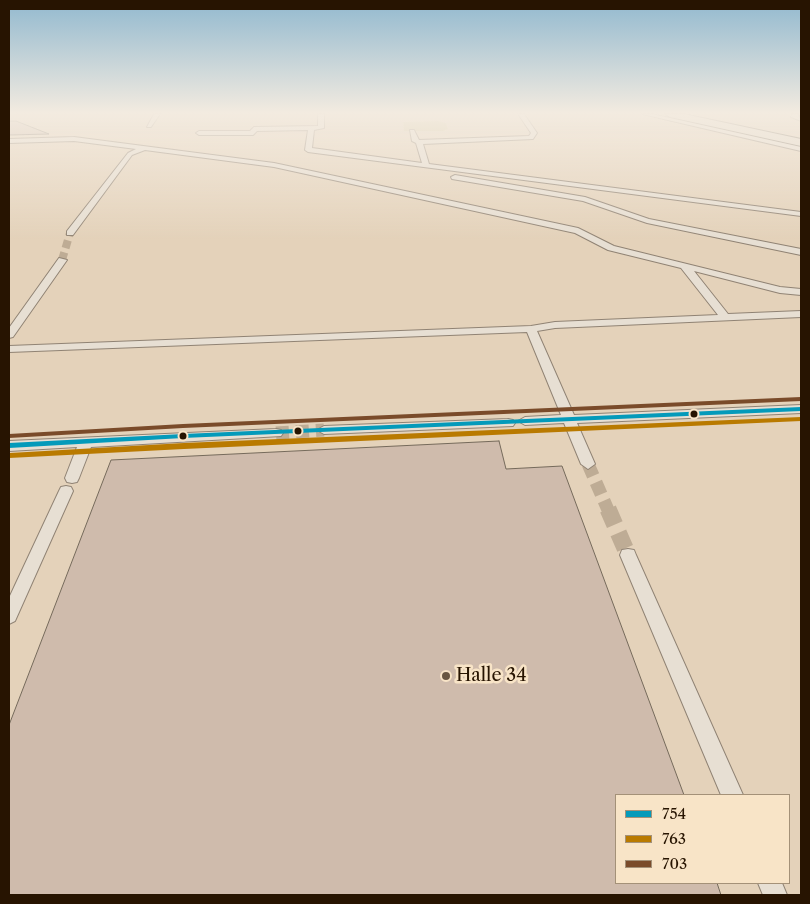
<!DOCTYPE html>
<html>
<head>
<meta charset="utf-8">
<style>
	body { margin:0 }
	#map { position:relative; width:810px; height:904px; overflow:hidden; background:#e4d2ba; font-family:"Libre Caslon Text",serif }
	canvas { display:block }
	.frame { position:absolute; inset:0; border:10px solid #271401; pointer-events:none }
	.legend { position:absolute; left:615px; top:794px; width:175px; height:90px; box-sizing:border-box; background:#f8e4c7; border:1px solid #a49178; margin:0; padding:6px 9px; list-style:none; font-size:15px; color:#271401 }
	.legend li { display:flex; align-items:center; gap:10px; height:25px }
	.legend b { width:25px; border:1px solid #a49178 }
</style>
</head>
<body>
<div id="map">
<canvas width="810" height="904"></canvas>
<div class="frame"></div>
<ul class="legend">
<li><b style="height:6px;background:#049aba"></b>754</li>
<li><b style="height:6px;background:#b97a00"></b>763</li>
<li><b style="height:6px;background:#7a4b2a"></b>703</li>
</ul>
</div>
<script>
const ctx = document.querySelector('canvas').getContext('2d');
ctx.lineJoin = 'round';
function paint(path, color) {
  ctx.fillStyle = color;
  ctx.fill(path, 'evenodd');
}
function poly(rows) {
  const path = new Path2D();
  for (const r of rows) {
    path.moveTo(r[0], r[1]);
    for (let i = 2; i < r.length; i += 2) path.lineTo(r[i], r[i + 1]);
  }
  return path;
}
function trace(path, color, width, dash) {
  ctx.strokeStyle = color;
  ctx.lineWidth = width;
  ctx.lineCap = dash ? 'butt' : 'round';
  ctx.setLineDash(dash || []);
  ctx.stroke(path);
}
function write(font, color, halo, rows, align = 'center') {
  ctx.font = font + ' "Libre Caslon Text",serif';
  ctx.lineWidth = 5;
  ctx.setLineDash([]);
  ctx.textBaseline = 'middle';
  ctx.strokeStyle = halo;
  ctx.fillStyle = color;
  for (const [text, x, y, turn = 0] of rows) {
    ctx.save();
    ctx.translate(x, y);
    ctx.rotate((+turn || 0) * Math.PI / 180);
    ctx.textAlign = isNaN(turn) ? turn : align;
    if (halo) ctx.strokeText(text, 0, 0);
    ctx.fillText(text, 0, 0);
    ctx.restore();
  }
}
paint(poly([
	[438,121,446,123,448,129,443,131,404,131,403,122]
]), '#d2c69b');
const building = poly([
	[9,121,16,121,49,134,9,135,9,121],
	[499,441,506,469,562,466,684,795,616,795,616,883,717,883,721,895,9,895,9,725,111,460,499,441]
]);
paint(building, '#cfbbac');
trace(building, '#756a5b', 1);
trace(poly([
	[62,260,70,233]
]), '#beac95', 8, [8, 4.5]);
trace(poly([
	[276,433,324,430],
	[588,464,608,510]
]), '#beac95', 13, [13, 7]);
trace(poly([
	[608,509,628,555]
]), '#beac95', 17, [17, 9]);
const minor = poly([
	[154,114,160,114,151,127,147,127,154,114],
	[318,114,324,114,324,128,314,130,312,148,422,163,416,143,412,141,410,130,414,130,419,140,529,136,531,133,518,114,524,114,537,133,533,139,423,144,429,164,801,212,801,216,308,152,305,150,308,130,257,131,253,135,199,135,196,133,199,131,250,131,254,127,318,126,318,114],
	[642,114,652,114,801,147,801,151,642,114],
	[792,114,798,114,801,121,791,117,792,114],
	[74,137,274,163,578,228,614,246,780,287,801,289,801,295,780,293,694,271,728,314,801,311,801,317,555,328,537,331,574,415,801,405,801,413,577,423,595,464,588,469,581,464,564,423,525,425,518,421,525,417,561,415,527,332,9,352,9,346,531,326,555,322,718,315,681,268,608,250,575,233,274,167,145,150,132,155,73,235,67,235,67,231,128,153,136,149,74,141,9,143,9,139,74,137],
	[455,175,585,197,649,219,801,249,801,255,647,223,583,201,452,179,451,177,455,175],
	[59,258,67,260,13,337,9,338,9,328,59,258],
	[508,419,513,420,515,423,513,426,324,434,317,430,324,426,508,419],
	[276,429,281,430,283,433,281,436,91,447,79,478,77,482,72,483,67,482,65,478,77,447,9,451,9,441,276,429],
	[66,486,71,487,73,491,15,621,9,624,9,598,59,491,61,487,66,486],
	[628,549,634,550,636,555,743,795,721,795,620,555,622,550,628,549],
	[758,883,782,883,787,895,763,895,758,883]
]);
const motorway = poly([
	[665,114,684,114,801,139,801,146,670,117,665,114]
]);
trace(minor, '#908374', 2);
trace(motorway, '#756a5b', 2);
paint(minor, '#e7dfd3');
paint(motorway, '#e3dacb');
paint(poly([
	[801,407,801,411,183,438,9,448,9,443,183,434,801,407]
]), '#049aba');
paint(poly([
	[801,417,801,421,184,449,9,458,9,454,10,453,184,443,801,417]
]), '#b97a00');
paint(poly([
	[801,397,801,401,183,428,9,438,9,434,183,424,801,397]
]), '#7a4b2a');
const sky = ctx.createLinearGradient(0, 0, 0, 240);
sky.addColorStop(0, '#92b9cf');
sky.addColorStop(0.47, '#f3ebe0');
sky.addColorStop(1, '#f3ebe000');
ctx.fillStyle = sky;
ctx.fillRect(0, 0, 810, 240);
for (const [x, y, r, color] of [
	[694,414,4.5,"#271401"],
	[298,431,4.5,"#271401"],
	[183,436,4.5,"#271401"],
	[446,676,5,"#695642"]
]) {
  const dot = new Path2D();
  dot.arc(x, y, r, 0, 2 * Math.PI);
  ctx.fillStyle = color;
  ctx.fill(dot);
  trace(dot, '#f8e4c7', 2);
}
write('18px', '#271401', '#f8e4c7', [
	["Halle 34",456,676]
], 'left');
</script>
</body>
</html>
